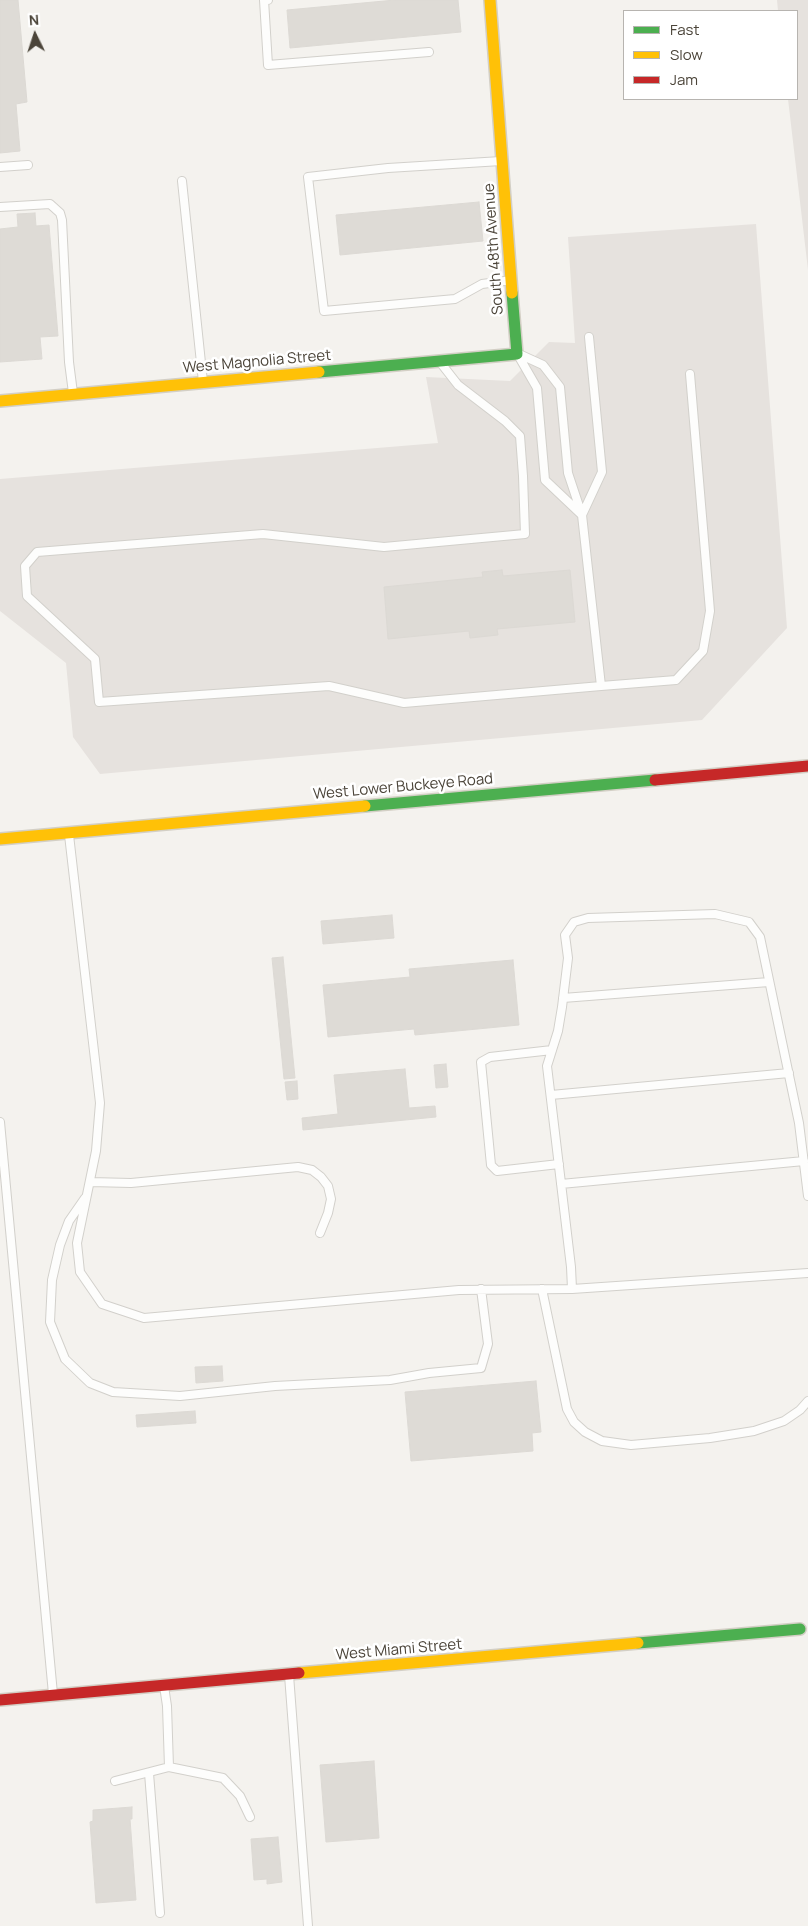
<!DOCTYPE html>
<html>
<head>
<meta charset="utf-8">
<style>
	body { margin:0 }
	#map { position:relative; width:808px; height:1926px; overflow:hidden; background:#f4f2ee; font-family:Manrope,sans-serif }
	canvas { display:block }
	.legend { position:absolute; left:623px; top:10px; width:175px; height:90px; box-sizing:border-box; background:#fff; border:1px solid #b7b4b0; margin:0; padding:6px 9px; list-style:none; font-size:15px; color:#4b4439 }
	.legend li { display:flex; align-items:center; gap:10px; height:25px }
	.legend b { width:25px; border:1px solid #b7b4b0 }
	.north { position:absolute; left:10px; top:10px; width:50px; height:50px; -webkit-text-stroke:4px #fff; paint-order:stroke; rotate:356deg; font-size:14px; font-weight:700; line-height:20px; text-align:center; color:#4b4439 }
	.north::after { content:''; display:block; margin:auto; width:18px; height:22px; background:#4b4439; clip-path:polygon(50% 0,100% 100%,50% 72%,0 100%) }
</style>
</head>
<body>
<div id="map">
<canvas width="808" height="1926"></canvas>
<ul class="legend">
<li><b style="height:6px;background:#4caf50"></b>Fast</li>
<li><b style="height:6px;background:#ffc107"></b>Slow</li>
<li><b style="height:6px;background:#c62828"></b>Jam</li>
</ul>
<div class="north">N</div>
</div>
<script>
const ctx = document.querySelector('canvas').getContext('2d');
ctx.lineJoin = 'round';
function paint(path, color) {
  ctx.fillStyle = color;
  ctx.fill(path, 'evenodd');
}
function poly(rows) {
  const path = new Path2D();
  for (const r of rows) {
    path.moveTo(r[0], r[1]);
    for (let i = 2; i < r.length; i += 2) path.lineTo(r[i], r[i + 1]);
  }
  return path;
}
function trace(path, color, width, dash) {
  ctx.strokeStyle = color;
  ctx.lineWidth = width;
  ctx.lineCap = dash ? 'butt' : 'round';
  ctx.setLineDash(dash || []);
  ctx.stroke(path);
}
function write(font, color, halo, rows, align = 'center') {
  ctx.font = font + ' Manrope,sans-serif';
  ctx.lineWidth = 5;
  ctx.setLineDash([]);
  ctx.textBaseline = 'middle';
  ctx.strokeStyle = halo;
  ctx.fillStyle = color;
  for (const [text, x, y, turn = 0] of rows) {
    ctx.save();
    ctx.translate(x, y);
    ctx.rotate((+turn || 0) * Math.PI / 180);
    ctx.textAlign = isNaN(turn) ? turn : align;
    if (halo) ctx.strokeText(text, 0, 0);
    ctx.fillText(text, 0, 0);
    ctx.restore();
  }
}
paint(poly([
	[777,0,808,0,808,270,788,99,797,99,797,11,778,11],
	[756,224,787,628,702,720,100,774,73,737,66,663,0,611,0,479,438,443,426,377,510,381,549,342,575,343,568,237]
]), '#e6e2de');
const building = poly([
	[0,0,18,0,27,102,16,104,20,151,0,153,0,0],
	[395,0,458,0,461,32,290,48,287,10,395,0],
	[479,202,483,241,340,255,336,215,479,202],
	[35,213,36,226,49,225,58,336,40,337,42,359,0,362,0,229,18,227,17,214,35,213],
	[502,570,503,576,570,570,575,622,497,629,498,635,470,638,469,631,388,639,384,587,483,577,482,572,502,570],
	[392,915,394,938,323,944,321,921,392,915],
	[283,957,295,1078,284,1079,272,958,283,957],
	[513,960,519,1025,415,1035,414,1029,328,1037,323,985,410,977,409,969,513,960],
	[446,1064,448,1087,436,1088,434,1065,446,1064],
	[405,1069,409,1108,435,1106,436,1117,303,1130,302,1118,338,1114,334,1075,405,1069],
	[297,1081,298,1099,287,1100,285,1082,297,1081],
	[222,1366,223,1381,196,1383,195,1367,222,1366],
	[536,1381,541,1432,532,1433,533,1451,411,1461,405,1392,536,1381],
	[195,1411,196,1423,137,1427,136,1415,195,1411],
	[374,1761,379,1838,326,1842,320,1765,374,1761],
	[132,1807,132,1819,130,1819,136,1900,96,1903,90,1822,93,1821,93,1810,132,1807],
	[278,1837,282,1882,267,1884,267,1879,254,1880,251,1839,278,1837]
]);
paint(building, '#dedbd6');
trace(building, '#dcd9d4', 1);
const lane = poly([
	[268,0,264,0,268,65,429,52],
	[501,161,388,168,308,177,324,311,455,299,482,284,512,280],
	[0,167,28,165],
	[182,181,203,382],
	[0,207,50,204,60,213,62,220,69,362,73,393],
	[518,355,537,388,545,480,582,515,602,472,589,337],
	[440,362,458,385,505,421,520,436,523,476,525,534,384,547,263,534,37,552,25,566,27,596,95,659,99,702,329,686,404,703,601,686,582,515,568,473,560,387,543,365,519,354],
	[601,686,676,680,703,651,710,611,690,374],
	[69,835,100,1103,96,1151,77,1243,80,1272,102,1304,144,1318,459,1290,572,1289,808,1273],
	[563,998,769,982],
	[552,1050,490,1057,481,1062,491,1165,497,1171,559,1164],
	[551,1095,789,1073],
	[0,1122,53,1694],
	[90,1182,131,1183,298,1167,312,1170,321,1177,328,1186,331,1199,328,1213,320,1233],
	[561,1184,804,1161],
	[85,1198,69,1221,60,1245,52,1280,50,1322,65,1359,90,1383,113,1392,180,1396,275,1386,390,1380,429,1373,481,1368,488,1344,481,1289],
	[542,1289,567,1409,574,1422,585,1432,602,1441,631,1445,710,1438,754,1431,784,1421,800,1410,808,1401],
	[572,1289,571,1267,547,1066,558,1031,562,1007,568,958,565,935,574,922,588,918,715,914,749,922,760,937,799,1123,808,1196],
	[289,1675,308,1926],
	[169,1767,223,1778,240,1796,250,1817],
	[149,1773,160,1913],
	[115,1781,169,1767,167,1706,164,1686]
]);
const fast = poly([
	[319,372,517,354,512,293],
	[365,806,655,780],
	[638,1643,800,1629]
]);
const slow = poly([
	[490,0,512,293],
	[0,401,319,372],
	[0,839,365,806],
	[299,1673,638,1643]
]);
const jam = poly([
	[655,780,808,766],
	[0,1700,299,1673]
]);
trace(lane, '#d2d0cb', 10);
trace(fast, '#d3cfc5', 14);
trace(slow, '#d3cfc5', 14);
trace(jam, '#d3cfc5', 14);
trace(lane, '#fdfdfc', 8);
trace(fast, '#4caf50', 11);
trace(slow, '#ffc107', 11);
trace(jam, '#c62828', 11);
write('15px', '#4b4439', '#fff', [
	["South 48th Avenue",494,249,-94],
	["West Magnolia Street",257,362,-5],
	["West Lower Buckeye Road",403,787,-5],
	["West Miami Street",399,1650,-5]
]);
</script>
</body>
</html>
